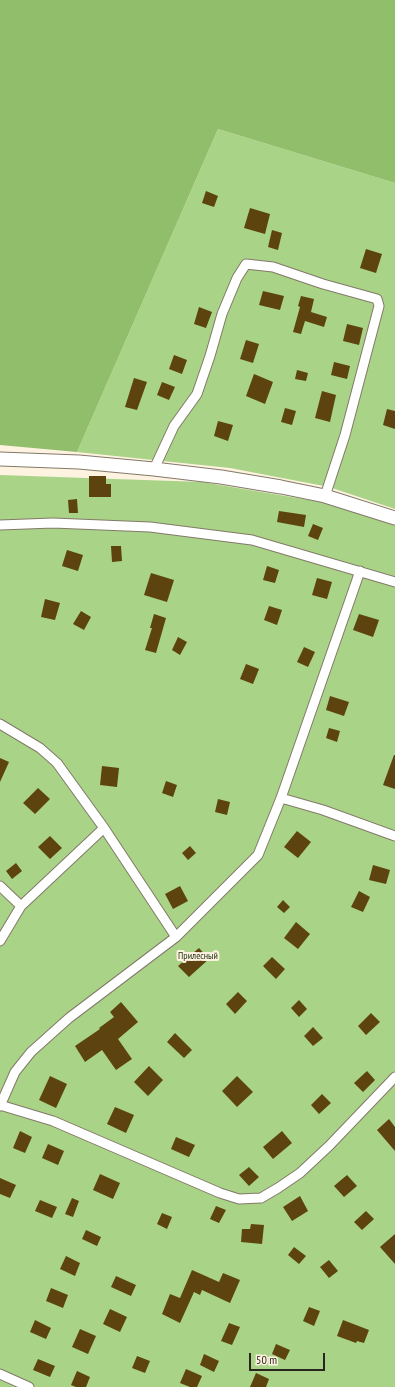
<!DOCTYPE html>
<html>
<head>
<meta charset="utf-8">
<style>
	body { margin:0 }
	#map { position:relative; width:395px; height:1387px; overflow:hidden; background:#fef3e1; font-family:"PT Sans Narrow",sans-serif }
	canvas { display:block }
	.scale { position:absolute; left:249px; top:1353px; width:76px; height:18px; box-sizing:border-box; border:2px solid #2a261f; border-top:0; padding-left:5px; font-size:12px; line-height:14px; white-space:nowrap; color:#2a261f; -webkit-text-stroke:3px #fef3e1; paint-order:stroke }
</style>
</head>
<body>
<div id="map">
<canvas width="395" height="1387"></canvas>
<div class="scale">50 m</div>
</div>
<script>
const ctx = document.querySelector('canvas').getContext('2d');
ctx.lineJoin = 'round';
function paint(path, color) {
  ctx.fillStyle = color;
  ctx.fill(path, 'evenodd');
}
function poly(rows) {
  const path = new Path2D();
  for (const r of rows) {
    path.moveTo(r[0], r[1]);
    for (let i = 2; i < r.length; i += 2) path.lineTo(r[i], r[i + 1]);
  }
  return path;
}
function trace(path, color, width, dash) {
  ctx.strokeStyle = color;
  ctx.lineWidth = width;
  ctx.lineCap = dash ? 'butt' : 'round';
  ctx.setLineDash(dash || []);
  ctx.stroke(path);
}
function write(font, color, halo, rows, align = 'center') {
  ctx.font = font + ' "PT Sans Narrow",sans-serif';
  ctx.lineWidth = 4;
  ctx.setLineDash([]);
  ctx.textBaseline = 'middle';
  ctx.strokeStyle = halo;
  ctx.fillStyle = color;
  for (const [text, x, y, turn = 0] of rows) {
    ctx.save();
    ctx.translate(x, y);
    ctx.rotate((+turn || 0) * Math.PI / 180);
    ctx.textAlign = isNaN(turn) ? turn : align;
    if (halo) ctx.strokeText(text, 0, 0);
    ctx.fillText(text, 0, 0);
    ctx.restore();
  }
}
paint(poly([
	[218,129,395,183,395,509,329,487,230,468,77,452],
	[0,475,202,482,327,503,395,525,395,1387,0,1387]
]), '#a9d386');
paint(poly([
	[0,0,395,0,395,183,218,129,77,452,0,445]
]), '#90be6a');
paint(poly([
	[206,191,218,196,214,207,202,203],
	[250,208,270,214,265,234,244,228],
	[272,230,282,233,278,250,268,247],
	[366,249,382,254,376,273,360,268],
	[263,291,284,296,280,310,259,305],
	[301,296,314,299,311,312,327,317,324,327,305,321,301,334,293,332,300,307,298,306],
	[199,307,212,312,206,328,194,324],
	[347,324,363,328,359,345,343,341],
	[246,340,259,344,253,363,240,359],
	[174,355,187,360,182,374,169,369],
	[334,362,350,366,347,379,331,375],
	[297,370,308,373,306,381,295,379],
	[254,374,273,382,265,404,246,396],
	[134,378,147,382,137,410,125,407],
	[162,382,175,387,169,400,157,395],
	[322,391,336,395,330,422,315,418],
	[285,408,296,411,292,425,281,422],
	[387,409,395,411,395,429,383,425],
	[218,421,233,425,228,441,214,436],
	[89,476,106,476,106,484,111,484,111,497,89,497],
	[77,499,78,513,69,513,68,500],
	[279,511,306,515,304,527,277,522],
	[313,524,323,528,318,540,308,536],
	[111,546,121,546,122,561,112,562],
	[67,550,83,555,78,571,62,566],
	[267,566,279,570,275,583,263,580],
	[151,573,174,580,167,602,144,595],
	[317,578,332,582,327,599,312,595],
	[45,599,60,603,55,620,41,617],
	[269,606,282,610,277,625,264,620],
	[81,611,91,617,84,630,73,624],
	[154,614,166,618,156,653,145,650,152,628,150,628],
	[359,614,379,620,373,637,353,630],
	[178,637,187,642,180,655,172,650],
	[304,647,315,652,308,667,297,662],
	[246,664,259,669,253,684,240,679],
	[330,696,349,702,344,716,326,710],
	[329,728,340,731,337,742,326,738],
	[394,755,395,755,395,789,383,785],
	[0,758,9,762,0,782],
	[102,766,119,768,117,787,100,785],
	[166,781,177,785,173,797,162,793],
	[38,788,50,799,35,814,23,803],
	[218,799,230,802,227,815,215,812],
	[297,831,311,842,298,858,284,847],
	[50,836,62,848,50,859,38,847],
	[190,846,196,853,188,860,182,853],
	[16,863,22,871,12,879,6,871],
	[373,865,390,870,386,884,369,880],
	[180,886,188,901,173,909,165,894],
	[359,891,370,897,363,912,351,907],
	[283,900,290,907,284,913,277,907],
	[296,922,310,934,298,949,284,938],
	[199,948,209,959,189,977,178,966],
	[272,957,285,969,276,979,263,966],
	[238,992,247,1001,235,1014,226,1004],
	[299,1000,307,1009,299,1017,291,1008],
	[121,1002,138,1022,118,1039,132,1059,116,1070,102,1050,85,1062,75,1046,100,1029,99,1028,114,1017,110,1012],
	[371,1013,380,1022,366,1035,358,1026],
	[313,1027,323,1038,313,1046,304,1036],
	[175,1033,192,1050,184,1058,167,1042],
	[149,1066,163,1080,148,1096,134,1082],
	[367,1071,375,1080,363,1092,354,1083],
	[50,1076,67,1084,56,1108,39,1100],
	[237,1076,253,1092,237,1107,222,1091],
	[322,1094,331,1103,319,1114,311,1105],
	[115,1107,134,1115,126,1133,107,1124],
	[389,1119,395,1127,395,1151,377,1130],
	[20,1131,32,1137,25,1153,13,1148],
	[282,1131,292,1143,273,1159,263,1147],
	[176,1137,195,1145,189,1157,171,1149],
	[48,1144,64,1151,58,1165,42,1158],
	[249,1167,259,1177,249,1186,239,1175],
	[100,1174,120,1183,113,1199,93,1190],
	[347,1175,357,1186,344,1197,334,1186],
	[0,1178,16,1185,10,1198,0,1194],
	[300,1196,308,1211,292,1221,283,1207],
	[72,1198,79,1201,73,1217,65,1214],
	[40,1200,57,1207,52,1218,35,1211],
	[216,1206,226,1210,219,1223,210,1219],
	[366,1211,374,1219,362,1230,354,1222],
	[162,1213,172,1217,167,1229,157,1224],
	[251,1224,264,1225,262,1244,241,1242,242,1229,250,1229],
	[86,1230,101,1237,97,1246,82,1239],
	[395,1234,395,1264,380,1247],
	[294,1247,306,1256,299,1264,288,1255],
	[66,1256,80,1263,75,1276,60,1269],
	[329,1260,338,1271,329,1278,320,1267],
	[192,1270,219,1282,223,1273,240,1280,230,1303,202,1290,200,1295,194,1292,180,1323,162,1314,170,1294,180,1298],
	[116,1276,136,1285,131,1296,111,1287],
	[51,1288,68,1295,63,1308,46,1301],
	[309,1307,320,1311,314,1326,303,1321],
	[110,1309,127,1317,120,1332,103,1324],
	[35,1320,51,1328,46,1339,30,1332],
	[343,1320,369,1330,364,1343,357,1341,356,1343,337,1336],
	[229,1323,240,1327,232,1345,221,1341],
	[80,1329,96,1336,88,1354,72,1347],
	[276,1344,290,1350,285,1360,272,1354],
	[204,1354,219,1361,214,1372,200,1365],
	[137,1356,150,1361,145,1373,132,1368],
	[38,1359,55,1366,50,1377,33,1370],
	[186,1369,202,1376,197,1387,190,1387,180,1383],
	[77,1371,90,1377,86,1387,76,1387,71,1385],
	[256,1373,269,1379,266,1387,250,1387]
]), '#5d4310');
const street = poly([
	[154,469,174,426,197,394,210,356,222,314,237,278,246,264,273,267,323,284,377,299,379,306,345,435,325,496],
	[0,525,53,523,150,527,252,540,395,582],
	[0,724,40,748,57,763,104,828,176,937],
	[281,798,323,810,395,836],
	[0,886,21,906],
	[0,941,21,906,104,828],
	[0,1105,53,1121,220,1193,239,1199,261,1198,278,1188,300,1173,329,1146,395,1077],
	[0,1106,15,1072,31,1052,69,1018,176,937,258,855,281,798,360,571],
	[0,1374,29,1387]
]);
const secondary = poly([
	[0,459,79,462,154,469,221,477,281,487,325,496,395,518]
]);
trace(street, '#837969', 11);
trace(secondary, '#837969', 15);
trace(street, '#fff', 9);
trace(secondary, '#fff', 13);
write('10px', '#213311', '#fef3e1', [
	["Прилесный",198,956]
]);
</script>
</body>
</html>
